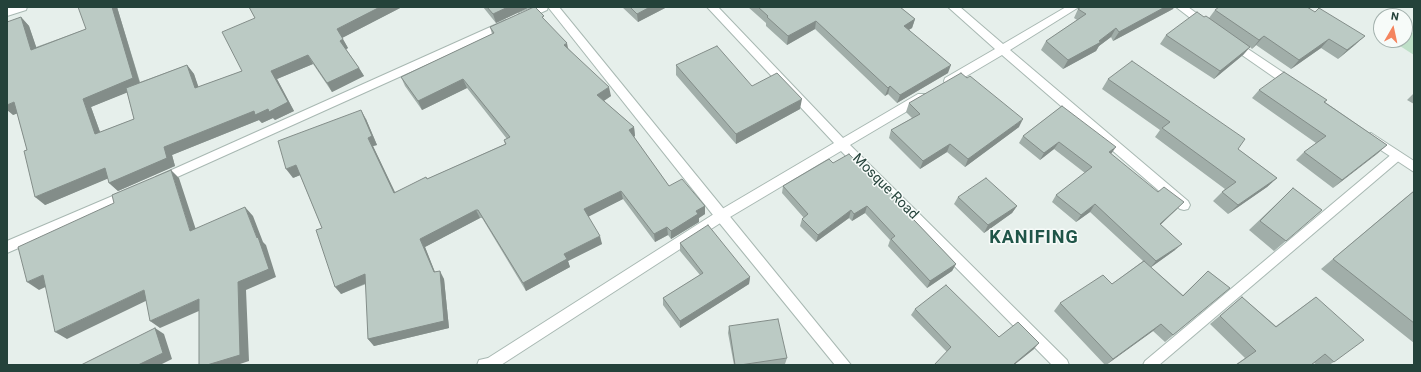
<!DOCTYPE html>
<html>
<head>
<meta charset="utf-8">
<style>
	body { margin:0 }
	#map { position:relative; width:1421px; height:372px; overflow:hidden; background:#e6efeb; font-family:Roboto,sans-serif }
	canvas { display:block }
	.frame { position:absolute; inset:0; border:8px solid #24423a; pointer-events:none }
	.north { position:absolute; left:1373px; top:8px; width:40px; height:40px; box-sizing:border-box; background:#f7fbf9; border:1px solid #a3b1ad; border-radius:50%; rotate:9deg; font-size:11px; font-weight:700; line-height:16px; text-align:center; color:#24423a }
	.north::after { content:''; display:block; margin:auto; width:14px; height:18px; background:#f4845f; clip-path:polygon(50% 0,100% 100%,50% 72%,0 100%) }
</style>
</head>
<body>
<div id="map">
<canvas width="1421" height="372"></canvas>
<div class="frame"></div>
<div class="north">N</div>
</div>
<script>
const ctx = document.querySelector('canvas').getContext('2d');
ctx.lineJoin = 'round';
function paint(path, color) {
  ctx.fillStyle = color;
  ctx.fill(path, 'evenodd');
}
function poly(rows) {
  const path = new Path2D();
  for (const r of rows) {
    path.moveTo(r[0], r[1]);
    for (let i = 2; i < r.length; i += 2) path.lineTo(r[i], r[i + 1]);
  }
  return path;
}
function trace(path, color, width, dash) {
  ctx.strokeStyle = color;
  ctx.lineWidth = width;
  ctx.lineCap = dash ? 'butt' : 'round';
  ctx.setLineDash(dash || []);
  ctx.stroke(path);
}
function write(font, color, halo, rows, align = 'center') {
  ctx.font = font + ' Roboto,sans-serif';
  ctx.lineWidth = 3;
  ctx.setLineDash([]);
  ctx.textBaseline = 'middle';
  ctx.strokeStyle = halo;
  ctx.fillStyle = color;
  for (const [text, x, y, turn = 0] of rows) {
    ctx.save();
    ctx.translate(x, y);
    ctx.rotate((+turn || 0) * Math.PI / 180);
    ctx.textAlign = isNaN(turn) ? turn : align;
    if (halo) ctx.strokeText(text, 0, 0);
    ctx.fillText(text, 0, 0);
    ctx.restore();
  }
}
paint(poly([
	[1414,31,1414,55,1400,46]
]), '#bfe0c8');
const service = poly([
	[1397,152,1401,153,1402,156,1401,159,1159,365,1143,365,1145,361,1393,153,1397,152]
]);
const minor = poly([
	[11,7,27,7,26,10,7,16,7,8,11,7],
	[534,7,548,7,547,10,527,19,519,19,518,16,519,13,534,7],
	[707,7,718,7,843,138,918,94,926,94,928,97,926,100,850,145,1067,360,1069,365,1052,365,841,151,725,220,501,365,477,365,479,360,488,358,717,212,834,143,707,7],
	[948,7,960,7,1003,44,1066,7,1079,7,1010,50,1188,201,1190,205,1188,209,1184,210,1180,209,1002,55,953,84,945,84,944,81,945,78,995,49,948,7],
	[1176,7,1188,7,1211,24,1210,27,1202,27,1176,7],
	[506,20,510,21,511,24,510,27,164,183,160,185,156,183,154,180,156,177,506,20],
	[1233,39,1296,81,1297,84,1296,87,1288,87,1229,46,1228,43,1233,39],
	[1371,133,1414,161,1414,172,1367,141,1365,138,1367,135,1371,133],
	[129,189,133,190,135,194,133,198,7,253,7,241,129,189]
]);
const tertiary = poly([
	[548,7,559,7,851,365,835,365,717,220,548,7]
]);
trace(service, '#a8b8b2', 2);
trace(minor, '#a8b8b2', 2);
trace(tertiary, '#a8b8b2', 2);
paint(service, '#fff');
paint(minor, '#fff');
paint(tertiary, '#fff');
paint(poly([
	[117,7,140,82,187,65,194,74,198,87,242,71,255,18,249,7,402,7,342,38,348,48,346,49,359,68,364,76,332,92,313,64,277,79,294,111,275,120,273,118,262,123,259,120,172,155,175,166,118,191,109,183,108,178,45,205,27,150,17,113,13,115,21,17,29,26,36,47,86,29],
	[127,92,134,119,100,132,91,107],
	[483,7,530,7,496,23],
	[622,7,667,7,638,22],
	[748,7,900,7,915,19,912,28,909,30,948,73,897,103,888,94,885,96,815,29,787,45,766,26,766,23],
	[1081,7,1174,7,1173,9,1113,41,1111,37,1099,46,1096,51,1063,69,1041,50,1046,41,1077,20,1074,18,1078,9],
	[1215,10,1356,44,1338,59,1321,48,1291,69,1256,45,1252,49,1250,47,1243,55,1214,79,1160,44,1166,35,1209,18],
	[544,20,568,48,611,96,604,101,634,127,635,136,634,137,669,186,705,206,705,214,699,218,699,222,671,239,668,235,655,242,623,199,588,216,602,244,568,261,570,267,526,291,482,218,480,218,425,247,435,272,444,279,449,328,374,346,368,339,366,284,341,294,322,228,300,175,293,178,366,119,377,145,373,146,395,192,427,179,505,144,504,140,507,139,467,88,422,110,405,86,401,77,492,34,490,27],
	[676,65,752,86,800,109,736,144,676,75],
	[1108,79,1238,149,1277,178,1267,187,1228,214,1213,201,1225,189,1155,137,1160,130,1102,89],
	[1259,90,1327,100,1325,102,1387,145,1333,188,1296,160,1304,152,1316,143,1252,98],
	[1414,93,1414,104,1407,100],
	[909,103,1019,127,965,167,947,152,920,169,889,138,891,130,912,118,906,112],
	[1062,106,1111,154,1177,209,1160,225,1175,250,1151,267,1183,295,1208,271,1230,288,1165,342,1153,331,1106,365,1105,365,1054,311,1060,303,1112,284,1143,261,1090,212,1076,222,1052,202,1056,195,1085,173,1054,149,1040,160,1019,143,1023,136],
	[833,163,873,179,896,198,895,200,956,264,952,271,927,288,888,246,890,240,865,213,852,221,849,218,816,242,800,226,802,219,804,218,782,193,783,186],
	[1293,188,1322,210,1274,251,1249,230],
	[1414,191,1414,343,1321,269,1405,198],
	[958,197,1017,206,1012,213,984,233,954,204],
	[680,243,750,277,749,284,680,328,663,305,663,298,700,275,680,251],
	[1242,297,1276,326,1316,297,1334,362,1329,365,1317,365,1314,363,1311,365,1235,365,1245,358,1210,324],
	[915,309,999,337,1034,349,1015,364,947,352,911,315],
	[729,326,787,358,785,364,734,365,728,333]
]), '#a1aea9');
paint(poly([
	[112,7,117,7,141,87,91,107,104,143,95,134,83,99],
	[380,7,402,7,342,38,337,29],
	[508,7,530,7,496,23,493,14],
	[650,7,667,7,638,22,637,14],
	[1165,7,1174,7,1173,9,1113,41,1119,32],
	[21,17,29,26,40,58,31,50],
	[915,19,912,28,901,34,904,26],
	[816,21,815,29,787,45,788,36],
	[1116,28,1111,37,1099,46,1096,51,1063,69,1068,60,1099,41],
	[1264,36,1256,45,1252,49,1259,40],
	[1365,36,1356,44,1338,59,1347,50],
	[343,39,348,48,345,50,340,41],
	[1329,39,1321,48,1291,69,1299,60],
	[567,43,569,53,564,45],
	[1250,47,1243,55,1214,79,1220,71],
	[308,55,313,64,277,79,294,111,275,120,273,118,262,123,259,120,172,155,175,166,118,191,109,183,164,147,254,111,268,109,271,71],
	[187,65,194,74,202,97,195,88],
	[951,65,948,73,897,103,900,95],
	[359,68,364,76,332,92,327,83],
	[463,79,467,88,422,110,418,101],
	[890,86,888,94,885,96,888,88],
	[609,87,611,96,599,104,597,95],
	[802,99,800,109,736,144,736,134],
	[14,102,24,111,13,115,7,110,7,105],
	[361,110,366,119,377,145,373,146,399,201,394,193,368,138],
	[1023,119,1019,127,965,167,968,159],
	[634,127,635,136,630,139,629,130],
	[1059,142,1054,149,1040,160,1044,153],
	[950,144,947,152,920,169,923,161],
	[1387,145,1377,154,1333,188,1342,180],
	[1116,147,1111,154,1109,152],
	[296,165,303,174,293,178,286,169],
	[105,168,114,176,45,205,35,197],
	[171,170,179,178,199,239,190,231],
	[1277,178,1267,187,1228,214,1238,205],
	[621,191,623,199,586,218,584,209],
	[1184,202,1177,209,1154,231,1160,224],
	[1095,204,1090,212,1076,222,1081,215],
	[705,206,705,214,699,218,699,222,671,239,671,231,696,211],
	[867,206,865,213,852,221,854,214],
	[1017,206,1012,213,984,233,988,225],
	[245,207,253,216,263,242,266,245,276,277,246,290,249,361,237,365,207,365,238,282,257,238],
	[476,210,480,218,425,247,438,280,434,272,420,239],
	[851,210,849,218,816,242,818,235],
	[667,227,668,235,655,242,654,234],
	[600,236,602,244,568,261,570,267,526,291,523,283,564,254],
	[1182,244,1175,250,1150,268,1156,261],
	[956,264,952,271,927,288,930,281],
	[440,271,444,279,449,328,374,346,368,339],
	[365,274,371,281,341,294,335,287],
	[43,275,54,283,39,290,27,282],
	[750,277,749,284,680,328,680,321],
	[144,290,154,297,67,339,55,332],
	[199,299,208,307,160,328,150,321],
	[1161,324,1153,331,1106,365,1113,359],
	[155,328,164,334,172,359,160,365,138,365],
	[1039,343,1034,349,1014,365,1014,364]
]), '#838d89');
const building = poly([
	[78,7,112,7,133,78,83,99,95,134,134,119,126,88,187,65,195,88,242,71,222,32,255,18,249,7,380,7,337,29,343,39,340,41,359,68,327,83,308,55,271,71,288,102,269,112,268,109,255,115,254,111,164,147,167,158,109,183,105,168,35,197,24,151,27,150,14,102,7,105,7,22,21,17,31,50,86,29,78,7],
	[487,7,508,7,493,14,487,7],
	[534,7,535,7,544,16,542,17,567,43,564,45,609,87,597,95,634,127,629,130,669,186,682,179,705,206,696,211,698,214,671,231,667,227,654,234,621,191,584,209,600,236,564,254,567,259,523,283,478,210,476,210,420,239,434,272,440,271,444,321,368,339,365,274,335,287,316,230,322,228,296,165,286,169,278,141,361,110,372,136,368,138,394,193,426,177,427,179,506,144,504,140,510,137,463,79,418,101,401,77,494,33,490,27,534,7],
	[630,7,650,7,637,14,630,7],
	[758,7,900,7,915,19,904,26,951,65,900,95,890,86,888,88,816,21,788,36,767,17,768,16,758,7],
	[1081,7,1165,7,1119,32,1116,28,1099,41,1101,42,1068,60,1046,41,1086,14,1078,9,1081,7],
	[1219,7,1307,7,1315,12,1319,8,1365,36,1347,50,1329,39,1299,60,1264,36,1259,40,1215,10,1219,7],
	[1197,12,1204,17,1206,16,1250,47,1220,71,1166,35,1197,12],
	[717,46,752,86,777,73,802,99,736,134,676,65,717,46],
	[1132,61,1245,139,1238,149,1277,178,1238,205,1222,192,1236,182,1162,128,1170,122,1108,79,1132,61],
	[1284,72,1327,100,1324,102,1387,145,1342,180,1304,152,1326,136,1259,90,1284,72],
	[961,73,967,78,970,76,1023,119,968,159,950,144,923,161,891,130,920,114,909,103,961,73],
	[1062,106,1116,147,1109,152,1158,192,1164,187,1184,202,1160,224,1182,244,1156,261,1095,204,1081,215,1056,195,1092,167,1059,142,1044,153,1023,136,1062,106],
	[849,154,873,179,876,178,896,198,894,199,956,264,930,281,891,239,895,236,867,206,854,214,851,210,818,235,802,219,808,214,783,186,829,159,833,163,849,154],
	[171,170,190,231,245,207,257,238,258,237,269,269,238,282,240,355,207,365,199,365,199,299,150,321,144,290,55,332,43,275,27,282,18,247,114,203,112,195,171,170],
	[986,178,1017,206,988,225,958,197,986,178],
	[1293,188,1322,210,1286,241,1260,221,1293,188],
	[1414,191,1414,323,1333,259,1414,191],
	[708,225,750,277,680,321,663,298,703,273,680,243,708,225],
	[1144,261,1183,296,1208,271,1230,288,1173,335,1161,324,1113,359,1060,303,1103,275,1112,284,1144,261],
	[946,285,999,337,1018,322,1039,343,1014,364,1015,365,934,365,951,347,915,309,946,285],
	[1242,297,1276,327,1316,297,1364,340,1334,362,1325,354,1311,365,1236,365,1256,351,1220,316,1242,297],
	[778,319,787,358,740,365,735,365,729,326,778,319],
	[155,328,163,353,138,365,81,365,155,328]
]);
paint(building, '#bbcac4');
trace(building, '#838d89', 1);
write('14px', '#24423a', '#f7fbf9', [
	["Mosque Road",885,187,45]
]);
ctx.letterSpacing = '1px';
write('bold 18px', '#1f5548', '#f7fbf9', [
	["KANIFING",1034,238]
]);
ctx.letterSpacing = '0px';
</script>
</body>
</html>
